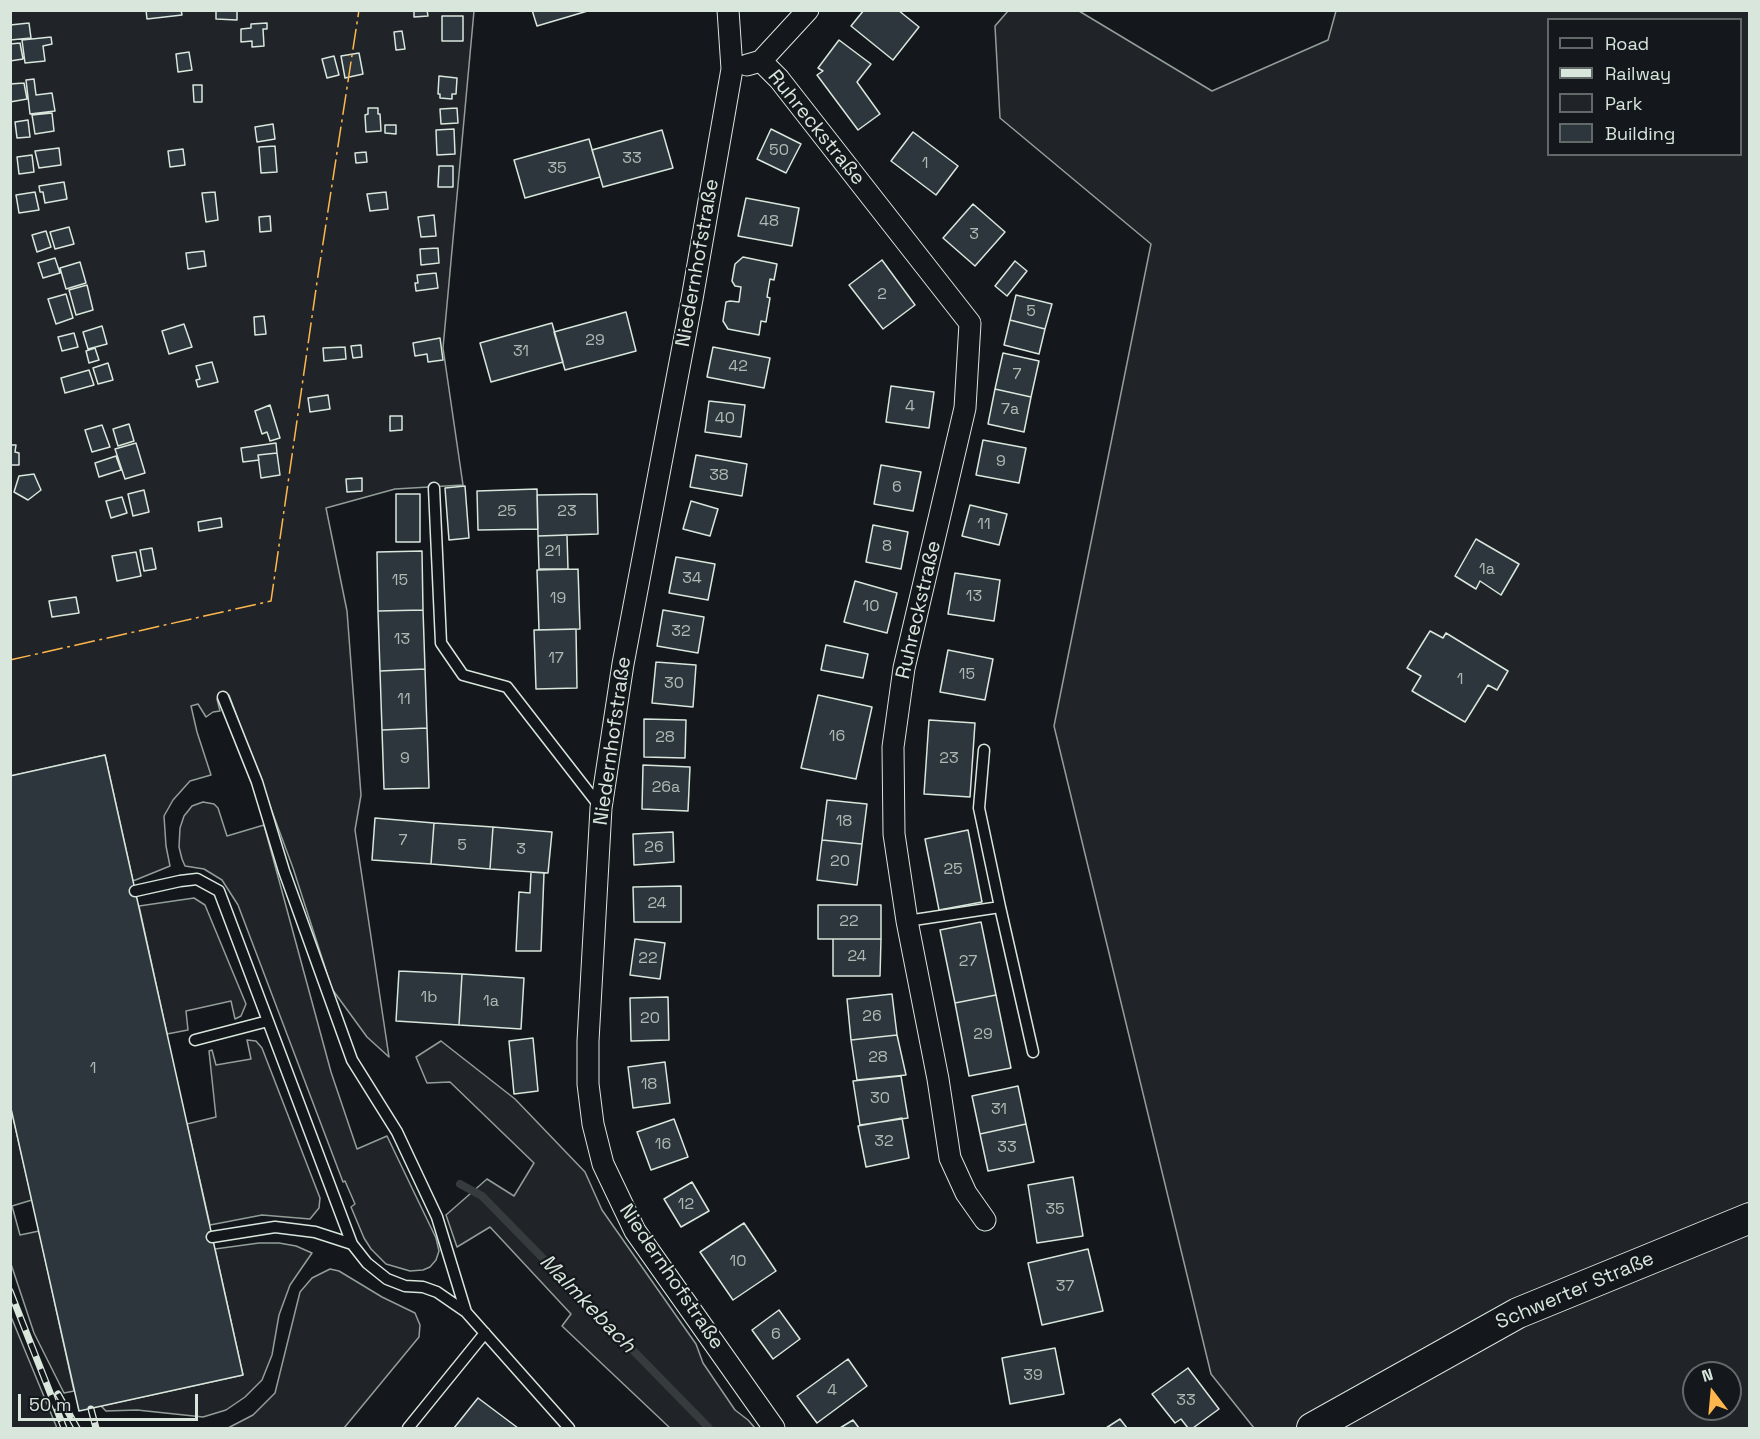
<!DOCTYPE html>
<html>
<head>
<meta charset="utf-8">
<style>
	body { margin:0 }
	#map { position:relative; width:1760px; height:1439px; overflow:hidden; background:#14181c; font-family:"Space Grotesk",sans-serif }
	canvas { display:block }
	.frame { position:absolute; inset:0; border:12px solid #d8e6dc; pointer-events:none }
	.legend { position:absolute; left:1547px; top:18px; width:195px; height:138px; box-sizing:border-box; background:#14181c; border:2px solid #626a69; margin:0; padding:8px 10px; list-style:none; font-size:18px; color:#d8e6dc }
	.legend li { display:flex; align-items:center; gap:12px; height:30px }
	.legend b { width:30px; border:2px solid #626a69 }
	.north { position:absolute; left:1682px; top:1361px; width:60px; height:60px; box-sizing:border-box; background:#14181c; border:2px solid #626a69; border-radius:50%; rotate:344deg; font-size:16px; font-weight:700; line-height:24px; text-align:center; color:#d8e6dc }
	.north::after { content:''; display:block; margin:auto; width:21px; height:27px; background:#ffb74d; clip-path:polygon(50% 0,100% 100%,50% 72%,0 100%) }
	.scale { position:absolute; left:18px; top:1394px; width:180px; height:27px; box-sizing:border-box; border:3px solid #d8e6dc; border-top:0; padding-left:8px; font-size:18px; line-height:21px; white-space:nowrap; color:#d8e6dc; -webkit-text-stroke:4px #14181c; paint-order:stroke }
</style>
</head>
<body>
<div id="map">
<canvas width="1760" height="1439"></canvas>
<div class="frame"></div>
<ul class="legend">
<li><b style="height:8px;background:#14181c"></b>Road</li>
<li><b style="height:8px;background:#d8e6dc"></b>Railway</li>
<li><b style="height:16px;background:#202428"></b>Park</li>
<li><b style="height:16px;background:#2c363c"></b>Building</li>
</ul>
<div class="north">N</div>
<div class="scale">50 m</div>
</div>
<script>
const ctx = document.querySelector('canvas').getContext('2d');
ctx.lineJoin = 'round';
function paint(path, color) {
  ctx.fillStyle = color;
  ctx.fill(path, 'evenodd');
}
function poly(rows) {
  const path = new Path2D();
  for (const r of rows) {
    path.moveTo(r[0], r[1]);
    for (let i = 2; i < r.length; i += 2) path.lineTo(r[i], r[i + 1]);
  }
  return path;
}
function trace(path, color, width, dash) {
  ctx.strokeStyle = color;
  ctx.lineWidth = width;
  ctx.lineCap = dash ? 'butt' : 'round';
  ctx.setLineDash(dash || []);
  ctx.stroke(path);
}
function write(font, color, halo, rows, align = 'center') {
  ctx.font = font + ' "Space Grotesk",sans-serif';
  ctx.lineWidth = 4.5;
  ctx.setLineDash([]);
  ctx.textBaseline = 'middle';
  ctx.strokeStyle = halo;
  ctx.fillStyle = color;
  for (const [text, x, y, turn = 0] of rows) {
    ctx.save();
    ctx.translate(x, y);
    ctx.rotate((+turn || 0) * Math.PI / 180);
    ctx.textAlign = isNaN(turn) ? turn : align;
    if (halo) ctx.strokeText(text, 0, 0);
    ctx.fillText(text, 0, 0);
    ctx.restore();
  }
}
const green = poly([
	[10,11,474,11,443,348,463,485,395,489,326,508,347,611,361,795,355,830,389,1057,367,1037,332,989,293,868,229,695,217,699,220,711,213,712,206,717,198,704,191,706,197,732,211,775,190,781,173,800,164,816,166,846,170,866,133,881,105,755,11,776,10,11],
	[1008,11,1079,11,1212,91,1328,40,1336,11,1749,11,1749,1428,1254,1428,1211,1374,1054,726,1151,244,1000,118,995,26,1008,11],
	[1548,20,1740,20,1740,154,1548,154,1548,20],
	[1694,1373,1730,1373,1730,1409,1694,1409,1694,1373],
	[203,802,214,804,218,808,227,836,264,825,331,1072,357,1149,387,1136,436,1238,439,1251,436,1260,430,1267,423,1270,410,1271,386,1264,371,1249,364,1238,351,1207,355,1204,345,1181,343,1182,238,905,222,880,204,869,185,866,182,859,179,847,180,828,184,816,192,806,203,802],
	[194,898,205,905,246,1004,241,1016,235,1019,231,1001,186,1011,188,1030,167,1034,139,906,194,898],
	[247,1040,256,1041,262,1048,320,1198,319,1208,310,1219,262,1215,210,1225,187,1124,216,1117,209,1051,212,1050,216,1065,251,1059,247,1040],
	[441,1041,515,1099,585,1172,602,1210,696,1344,703,1363,735,1410,748,1420,755,1428,670,1428,562,1326,571,1314,490,1227,457,1247,446,1215,487,1179,514,1196,534,1163,450,1082,427,1083,416,1057,441,1041],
	[10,1104,32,1200,12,1206,20,1235,39,1231,74,1391,64,1393,34,1333,11,1264,10,1104],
	[259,1243,279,1243,296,1246,312,1253,290,1285,279,1315,272,1355,262,1380,245,1397,226,1410,203,1417,137,1410,106,1411,101,1406,243,1375,215,1249,259,1243],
	[330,1269,339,1271,382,1297,415,1313,420,1325,419,1337,344,1428,228,1428,253,1415,275,1393,300,1292,312,1278,330,1269],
	[10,1314,12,1319,57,1428,11,1428,10,1314]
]);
paint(green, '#202428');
trace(green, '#939e99', 1.5);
trace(poly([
	[460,1184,482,1196,709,1428]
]), '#363b3e', 8);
const building = poly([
	[146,10,181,10,182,15,147,19,146,10],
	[216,10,237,10,237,20,216,19,216,10],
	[414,10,427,10,428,16,414,17,414,10],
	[532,10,591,10,537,26,532,10],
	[864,10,898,10,919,27,893,60,851,26,864,10],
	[442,16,463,16,463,41,442,41,442,16],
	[29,23,31,38,10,40,10,25,29,23],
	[267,23,267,29,263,29,264,46,252,47,252,41,241,42,241,29,251,28,251,24,267,23],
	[402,31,405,49,396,50,394,32,402,31],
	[51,37,52,44,43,46,45,61,25,63,22,40,51,37],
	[839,40,871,64,857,82,880,114,858,130,817,75,823,71,818,68,839,40],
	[20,43,23,59,10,61,10,44,20,43],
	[189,52,192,70,178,72,176,54,189,52],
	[359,53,363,74,345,78,341,56,359,53],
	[334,56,339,75,327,78,322,59,334,56],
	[439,76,457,78,456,94,452,94,452,99,440,98,440,94,438,94,439,76],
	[34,79,36,95,52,93,55,111,30,114,26,80,34,79],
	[24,83,27,99,10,102,10,84,24,83],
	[193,85,202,85,202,102,194,102,193,85],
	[368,108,378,108,378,114,380,114,381,131,366,132,365,115,368,114,368,108],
	[457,108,458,123,441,124,440,109,457,108],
	[52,113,54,131,35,134,32,115,52,113],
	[28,120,30,137,17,138,15,122,28,120],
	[273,124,275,139,257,142,255,127,273,124],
	[385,125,396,125,396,134,385,133,385,125],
	[454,129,455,154,437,155,436,130,454,129],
	[771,129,801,144,786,173,757,159,771,129],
	[662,130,673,168,603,187,592,150,662,130],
	[913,132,958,166,936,195,891,161,913,132],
	[589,139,600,177,525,198,514,160,589,139],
	[275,146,277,172,261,173,259,147,275,146],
	[59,148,61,165,39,168,35,151,59,148],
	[183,149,185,165,170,167,168,151,183,149],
	[366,152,367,162,356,163,355,153,366,152],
	[32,155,34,172,19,174,17,157,32,155],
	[439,166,453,166,453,187,438,187,439,166],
	[64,182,67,199,45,203,43,192,40,192,39,186,64,182],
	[35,192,39,210,19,213,16,195,35,192],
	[215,192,218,220,206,222,202,193,215,192],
	[386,192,388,209,370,211,367,194,386,192],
	[746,198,799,208,792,246,738,236,746,198],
	[973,204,1005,232,975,266,943,238,973,204],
	[434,215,436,236,421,237,418,217,434,215],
	[270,216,271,231,260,232,259,217,270,216],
	[69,227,74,244,55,249,50,232,69,227],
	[46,231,51,247,37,252,32,235,46,231],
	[438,248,439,263,421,265,420,249,438,248],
	[204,251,206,266,188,269,186,253,204,251],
	[743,257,777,264,774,280,770,279,767,297,770,298,766,322,761,321,759,335,728,329,723,321,726,302,730,301,739,302,741,287,735,286,732,281,735,264,743,257],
	[55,258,60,273,43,278,38,263,55,258],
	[882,260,915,305,883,329,849,285,882,260],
	[1015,261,1027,271,1007,296,995,286,1015,261],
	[80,262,86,283,66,289,60,268,80,262],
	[436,273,438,288,416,291,415,283,418,283,417,275,436,273],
	[87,285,93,310,76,315,69,290,87,285],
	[66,294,73,318,56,324,48,299,66,294],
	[1016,295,1052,304,1045,329,1010,320,1016,295],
	[626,312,636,351,565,370,554,332,626,312],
	[264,316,266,334,255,335,254,317,264,316],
	[1010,320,1045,329,1039,354,1004,345,1010,320],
	[552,323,563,362,491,382,480,343,552,323],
	[184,324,192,347,169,354,162,331,184,324],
	[102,326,107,344,88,349,83,332,102,326],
	[74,333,78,347,62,351,58,337,74,333],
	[440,338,443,360,428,362,427,354,415,356,413,343,440,338],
	[361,345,362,357,353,358,351,346,361,345],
	[345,347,346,359,324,361,323,348,345,347],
	[713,347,770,358,764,388,707,377,713,347],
	[95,348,99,360,89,363,86,351,95,348],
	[1003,353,1039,361,1031,397,995,389,1003,353],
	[212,362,218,382,198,387,196,380,200,379,196,366,212,362],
	[108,363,113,380,98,384,93,368,108,363],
	[89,370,94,385,65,393,61,378,89,370],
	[891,386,934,392,929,428,886,422,891,386],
	[995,389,1031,397,1024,432,988,424,995,389],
	[328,395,330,409,310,412,308,398,328,395],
	[709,401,745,405,741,437,705,432,709,401],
	[270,405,280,438,270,441,267,432,262,434,255,411,270,405],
	[390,416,402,416,402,430,390,431,390,416],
	[129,424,134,441,118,446,113,429,129,424],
	[102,425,110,447,92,452,85,430,102,425],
	[983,440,1026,448,1019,483,976,475,983,440],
	[136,443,145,473,125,479,115,449,136,443],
	[276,443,277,453,258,455,259,460,243,462,241,448,276,443],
	[10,445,16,445,15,452,19,453,19,465,10,465,10,445],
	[277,453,280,475,261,478,258,455,277,453],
	[696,455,747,464,742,496,690,487,696,455],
	[116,456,121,470,99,477,95,463,116,456],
	[881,465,921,472,913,511,874,504,881,465],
	[34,474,41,490,28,500,14,492,19,476,34,474],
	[362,478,362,491,347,492,346,479,362,478],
	[465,486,469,538,449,540,445,488,465,486],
	[537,489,538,529,478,530,477,491,537,489],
	[144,490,149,512,133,516,128,494,144,490],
	[396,494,420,494,420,542,396,542,396,494],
	[597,494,598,534,538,536,537,495,597,494],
	[122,497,127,513,111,518,106,501,122,497],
	[691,501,718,509,710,536,683,529,691,501],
	[970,505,1007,514,999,545,962,536,970,505],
	[221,518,222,527,199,531,198,522,221,518],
	[873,525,908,532,901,569,866,562,873,525],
	[567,535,568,569,539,569,538,536,567,535],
	[1476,539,1519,564,1501,595,1480,581,1476,589,1455,576,1476,539],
	[152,548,156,569,144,571,140,550,152,548],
	[422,551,423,610,378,611,377,552,422,551],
	[136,552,141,576,117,581,112,556,136,552],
	[676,557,715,564,708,600,669,593,676,557],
	[578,569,580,629,539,630,537,570,578,569],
	[955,573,1000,580,994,621,948,614,955,573],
	[855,581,897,593,887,633,844,622,855,581],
	[76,597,79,613,52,617,49,601,76,597],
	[423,610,425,669,380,671,378,611,423,610],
	[663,610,704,617,698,653,657,646,663,610],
	[576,629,577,688,536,689,534,630,576,629],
	[1430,631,1443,638,1446,633,1508,671,1497,690,1488,685,1465,722,1412,691,1421,676,1407,668,1430,631],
	[826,645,868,654,863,678,821,670,826,645],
	[948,650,993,659,985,700,940,692,948,650],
	[656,662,696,665,693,707,652,703,656,662],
	[425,669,427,728,382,730,380,671,425,669],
	[818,695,872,707,856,779,801,768,818,695],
	[644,719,686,720,685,758,644,757,644,719],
	[929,720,975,723,970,797,924,794,929,720],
	[427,728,429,788,384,789,382,730,427,728],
	[105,755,243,1375,79,1411,10,1104,10,776,105,755],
	[643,765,690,767,688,811,642,809,643,765],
	[827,800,867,804,862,844,822,840,827,800],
	[375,818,434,823,431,864,372,860,375,818],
	[434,823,493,827,490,869,431,864,434,823],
	[493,827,552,832,548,873,490,869,493,827],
	[968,830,982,902,939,910,925,839,968,830],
	[673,832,674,862,634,865,633,834,673,832],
	[822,840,862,844,857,885,817,880,822,840],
	[531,872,544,873,541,951,516,951,519,892,530,893,531,872],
	[681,886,681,922,634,922,633,887,681,886],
	[818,905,881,905,881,939,818,939,818,905],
	[981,922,996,995,955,1003,940,930,981,922],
	[635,939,665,943,660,979,630,975,635,939],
	[833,939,881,939,880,976,833,976,833,939],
	[399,971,462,974,459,1025,396,1021,399,971],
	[462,974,524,978,521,1029,459,1025,462,974],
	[892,994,897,1035,851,1040,847,999,892,994],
	[996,995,1011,1068,969,1076,955,1003,996,995],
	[668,997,669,1040,631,1041,630,998,668,997],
	[897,1035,906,1075,857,1080,851,1040,897,1035],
	[533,1038,538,1091,514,1094,509,1041,533,1038],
	[665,1062,670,1103,633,1108,628,1067,665,1062],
	[901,1076,908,1118,860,1125,853,1081,901,1076],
	[1018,1086,1026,1124,980,1134,972,1096,1018,1086],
	[902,1118,909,1158,866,1167,858,1126,902,1118],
	[674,1119,688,1157,651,1170,637,1132,674,1119],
	[1026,1124,1034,1162,988,1171,980,1134,1026,1124],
	[1073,1177,1083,1236,1037,1243,1028,1185,1073,1177],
	[692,1182,709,1211,681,1227,664,1199,692,1182],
	[744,1223,776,1271,733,1300,700,1252,744,1223],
	[1088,1249,1103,1311,1042,1325,1028,1263,1088,1249],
	[779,1310,800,1339,773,1359,752,1330,779,1310],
	[1055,1348,1064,1394,1010,1404,1002,1358,1055,1348],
	[848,1359,867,1386,817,1423,797,1396,848,1359],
	[1188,1368,1219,1409,1193,1428,1188,1428,1181,1419,1175,1423,1152,1394,1188,1368],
	[478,1398,518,1428,454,1428,478,1398],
	[1120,1419,1127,1428,1106,1428,1120,1419],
	[853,1420,859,1428,840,1428,853,1420]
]);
paint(building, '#2c363c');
trace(building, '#d8e6dc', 1.5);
const lane = poly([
	[434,488,441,643,463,675,507,687,601,808],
	[223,697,257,782,284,871,352,1060,397,1132,437,1217,466,1312],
	[135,891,180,881,197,879,219,891,352,1244],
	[1000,907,1033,1052],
	[907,921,1000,907,979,808,984,750],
	[195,1040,268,1021],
	[212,1237,275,1227,315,1232,352,1244,367,1263,387,1279,405,1286,423,1287,437,1292,466,1312,569,1428],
	[408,1428,485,1333]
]);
const street = poly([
	[728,10,732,69,692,299,623,664,601,808,588,1041,588,1084,593,1124,603,1164,635,1231,774,1428],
	[761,61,779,79,970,323,965,408,904,668,893,747,894,834,907,921,938,1079,950,1158,966,1193,985,1220],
	[747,65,761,61,808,10]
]);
const secondary = poly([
	[1312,1428,1518,1313,1750,1218]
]);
trace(lane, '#d8e6dc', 13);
trace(street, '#d8e6dc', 23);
trace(secondary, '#d8e6dc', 32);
trace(lane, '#14181c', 10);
trace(street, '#14181c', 21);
trace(secondary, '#14181c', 30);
const rail = poly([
	[10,1291,64,1428],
	[58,1394,77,1428],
	[91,1409,96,1428]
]);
trace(rail, '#d8e6dc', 7);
trace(rail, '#14181c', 4.5, [14]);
trace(poly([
	[10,660,271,601,317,282,359,10]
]), '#ffb74d', 1.5, [21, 4.5, 3, 4.5]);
write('16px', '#adbab4', null, [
	["50",779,151],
	["33",632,159],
	["1",925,164],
	["35",557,169],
	["48",769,222],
	["3",974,235],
	["2",882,295],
	["5",1031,312],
	["29",595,341],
	["31",521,352],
	["42",738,367],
	["7",1017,375],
	["4",910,407],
	["7a",1010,410],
	["40",725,419],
	["9",1001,462],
	["38",719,476],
	["6",897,488],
	["25",507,512],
	["23",567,512],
	["11",984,525],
	["8",887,547],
	["21",553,552],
	["1a",1487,570],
	["34",692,579],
	["15",400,581],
	["13",974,597],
	["19",558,599],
	["10",871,607],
	["32",681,632],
	["13",402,640],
	["17",556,659],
	["15",967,675],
	["1",1460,680],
	["30",674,684],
	["11",404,700],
	["16",837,737],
	["28",665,738],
	["9",405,759],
	["23",949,759],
	["26a",666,788],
	["18",844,822],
	["7",403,841],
	["5",462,846],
	["26",654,848],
	["3",521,850],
	["20",840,862],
	["25",953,870],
	["24",657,904],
	["22",849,922],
	["24",857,957],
	["22",648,959],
	["27",968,962],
	["1b",429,998],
	["1a",491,1002],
	["26",872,1017],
	["20",650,1019],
	["29",983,1035],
	["28",878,1058],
	["1",93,1069],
	["18",649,1085],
	["30",880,1099],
	["31",999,1110],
	["32",884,1142],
	["16",663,1145],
	["33",1007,1148],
	["12",686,1205],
	["35",1055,1210],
	["10",738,1262],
	["37",1065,1287],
	["6",776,1335],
	["39",1033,1376],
	["4",832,1391],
	["33",1186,1401]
]);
write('20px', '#d8e6dc', '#14181c', [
	["Ruhreckstraße",816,128,51],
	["Niedernhofstraße",698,263,-80],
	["Ruhreckstraße",919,610,-77],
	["Niedernhofstraße",613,741,-82],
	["Niedernhofstraße",671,1277,56],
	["Schwerter Straße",1575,1291,-23]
]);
write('italic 21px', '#d8e6dc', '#14181c', [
	["Malmkebach",587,1304,46]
]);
</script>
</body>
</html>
